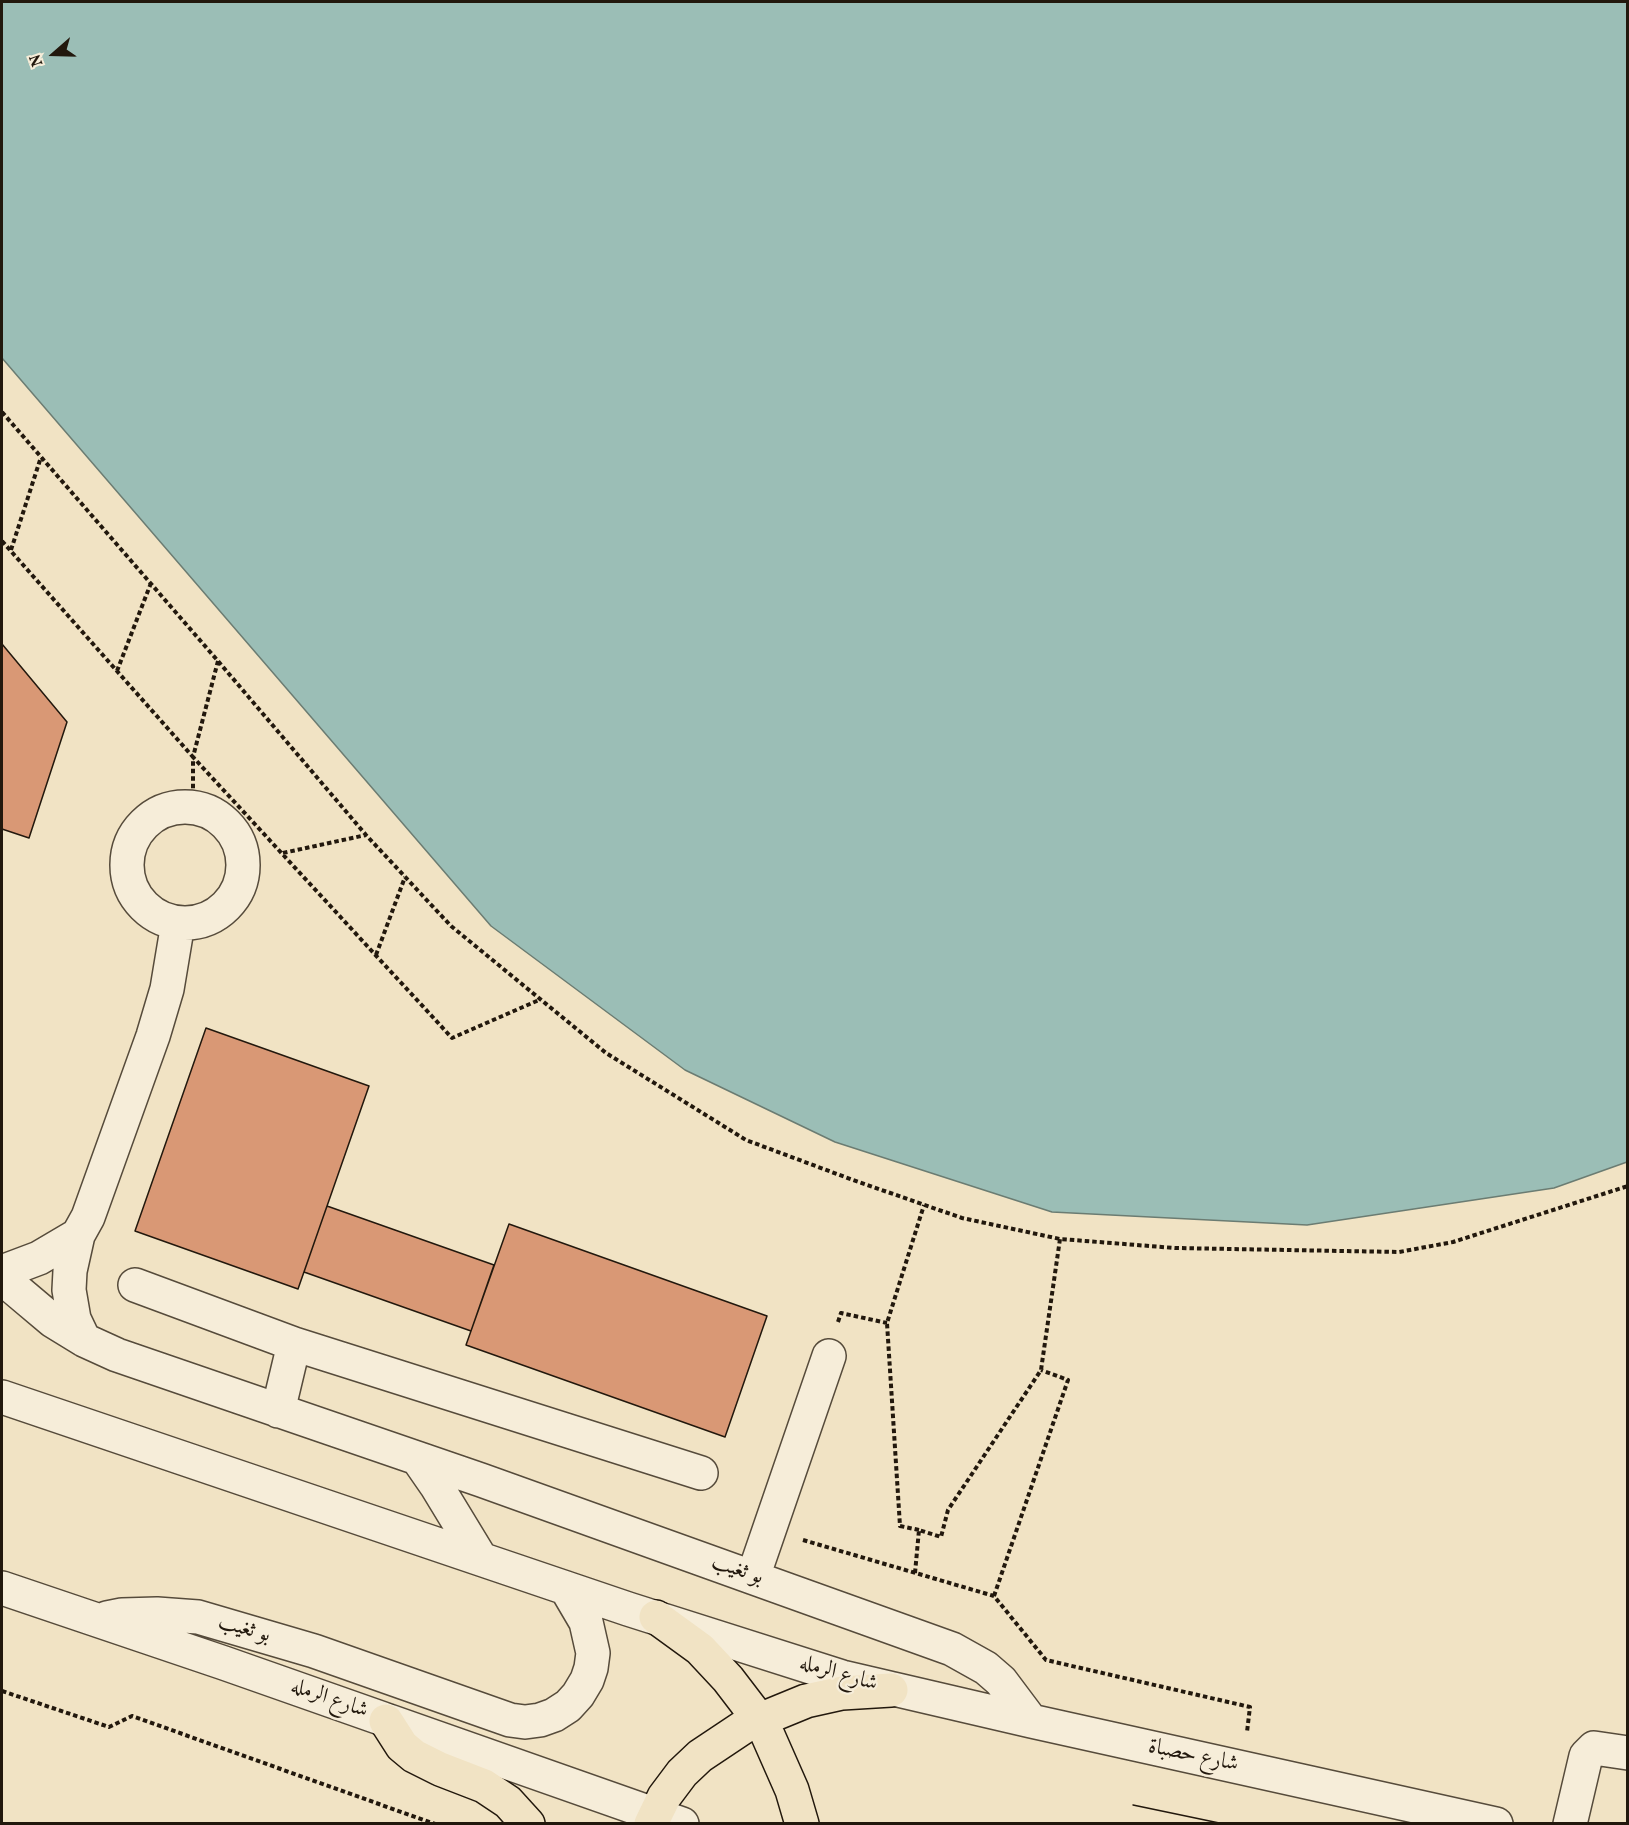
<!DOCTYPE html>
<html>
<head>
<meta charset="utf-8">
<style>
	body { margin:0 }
	#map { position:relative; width:1629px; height:1825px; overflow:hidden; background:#f1e3c4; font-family:Vollkorn,serif }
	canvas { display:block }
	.frame { position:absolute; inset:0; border:3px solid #22180d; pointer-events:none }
	.north { position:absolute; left:24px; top:24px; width:60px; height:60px; -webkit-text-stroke:4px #f6edd9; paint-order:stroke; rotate:250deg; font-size:16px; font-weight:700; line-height:24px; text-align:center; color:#22180d }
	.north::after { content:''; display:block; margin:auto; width:21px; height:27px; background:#22180d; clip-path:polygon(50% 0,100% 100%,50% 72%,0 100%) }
</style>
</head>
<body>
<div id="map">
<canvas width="1629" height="1825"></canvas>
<div class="frame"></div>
<div class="north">N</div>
</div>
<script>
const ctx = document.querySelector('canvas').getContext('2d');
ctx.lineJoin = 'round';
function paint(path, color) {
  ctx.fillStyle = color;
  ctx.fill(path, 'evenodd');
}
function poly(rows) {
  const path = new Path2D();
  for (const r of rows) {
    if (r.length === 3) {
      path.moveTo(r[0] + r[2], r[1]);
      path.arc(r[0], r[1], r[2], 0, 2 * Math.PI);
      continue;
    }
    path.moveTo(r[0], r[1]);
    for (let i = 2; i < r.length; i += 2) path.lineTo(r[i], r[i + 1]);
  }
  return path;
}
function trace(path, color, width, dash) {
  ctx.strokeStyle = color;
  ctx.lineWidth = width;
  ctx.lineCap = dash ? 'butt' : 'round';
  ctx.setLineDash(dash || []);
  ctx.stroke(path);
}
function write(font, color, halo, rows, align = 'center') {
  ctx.font = font + ' Vollkorn,Amiri,serif';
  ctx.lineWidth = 4.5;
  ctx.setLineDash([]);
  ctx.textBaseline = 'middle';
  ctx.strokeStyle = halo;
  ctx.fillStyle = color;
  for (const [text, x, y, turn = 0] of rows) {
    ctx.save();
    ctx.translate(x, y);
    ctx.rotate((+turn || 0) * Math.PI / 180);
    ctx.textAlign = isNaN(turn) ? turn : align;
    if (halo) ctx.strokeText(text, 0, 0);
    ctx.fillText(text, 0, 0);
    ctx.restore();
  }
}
const water = poly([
	[2,2,1627,2,1627,1162,1554,1188,1307,1225,1052,1212,835,1142,685,1070,491,926,2,358,2,2]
]);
paint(water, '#9bbeb6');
trace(water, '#6b7c72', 1.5);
const building = poly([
	[2,644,67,722,29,838,2,829,2,644],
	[206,1028,369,1086,298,1289,135,1231,206,1028],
	[327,1206,494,1265,471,1331,304,1272,327,1206],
	[509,1224,767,1316,725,1437,466,1345,509,1224]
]);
paint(building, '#d99875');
trace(building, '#22180d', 1.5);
const minor = poly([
	[185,865,58],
	[2,1272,39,1258,78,1235],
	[2,1278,53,1321,84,1340,117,1355,481,1480,952,1649,986,1668,1001,1681,1031,1721],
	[135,1285,294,1344,278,1411],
	[84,1340,74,1319,69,1290,70,1271,78,1235,88,1217,153,1036,167,989,178,923],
	[294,1344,701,1473],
	[2,1397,628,1609,842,1677,1031,1721,1496,1824],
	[418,1459,436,1485,481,1559],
	[753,1577,829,1356],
	[2,1588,224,1663,682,1824],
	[107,1618,122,1615,157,1614,198,1617,314,1651,510,1720,525,1722,540,1720,554,1715,568,1706,578,1695,587,1680,591,1668,593,1653,586,1622,566,1588],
	[1570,1824,1586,1756,1594,1748,1628,1753]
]);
const major = poly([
	[656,1617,700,1649,728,1679,754,1713,766,1731,792,1790,802,1824],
	[386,1721,402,1746,414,1756,440,1769,484,1786,508,1802,528,1824],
	[651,1824,664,1797,682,1773,700,1756,745,1726,806,1701,842,1693,891,1690]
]);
trace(minor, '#564b3b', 36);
trace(major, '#22180d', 36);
trace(poly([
	[2,412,218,661,366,835,451,926,606,1053,746,1140,853,1180,962,1218,1060,1239,1175,1248,1399,1252,1453,1242,1628,1186],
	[2,541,193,757,193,807],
	[11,550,41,457],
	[218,661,193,757,452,1038,539,1000],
	[117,671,151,583],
	[283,853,366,835],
	[376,955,405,877],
	[838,1322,841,1313,887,1323],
	[919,1530,900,1526,887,1323,924,1205],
	[803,1540,994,1596,1046,1660,1250,1707,1247,1732],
	[915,1573,919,1530,941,1537,948,1510,1041,1370,1060,1239],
	[994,1596,1068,1380,1041,1370],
	[2,1691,109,1727,132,1716,435,1824]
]), '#22180d', 4, [4.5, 3]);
trace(minor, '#f6edd9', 33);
trace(major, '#f1e3c4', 33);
trace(poly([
	[1133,1805,1224,1824]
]), '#22180d', 1.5);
write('22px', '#22180d', '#f6edd9', [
	["بو ثغيب",737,1571,19],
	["بو ثغيب",244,1630,16],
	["شارع الرمله",838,1675,16],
	["شارع الرمله",329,1700,19],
	["شارع حصباة",1193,1757,12]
]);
</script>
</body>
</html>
